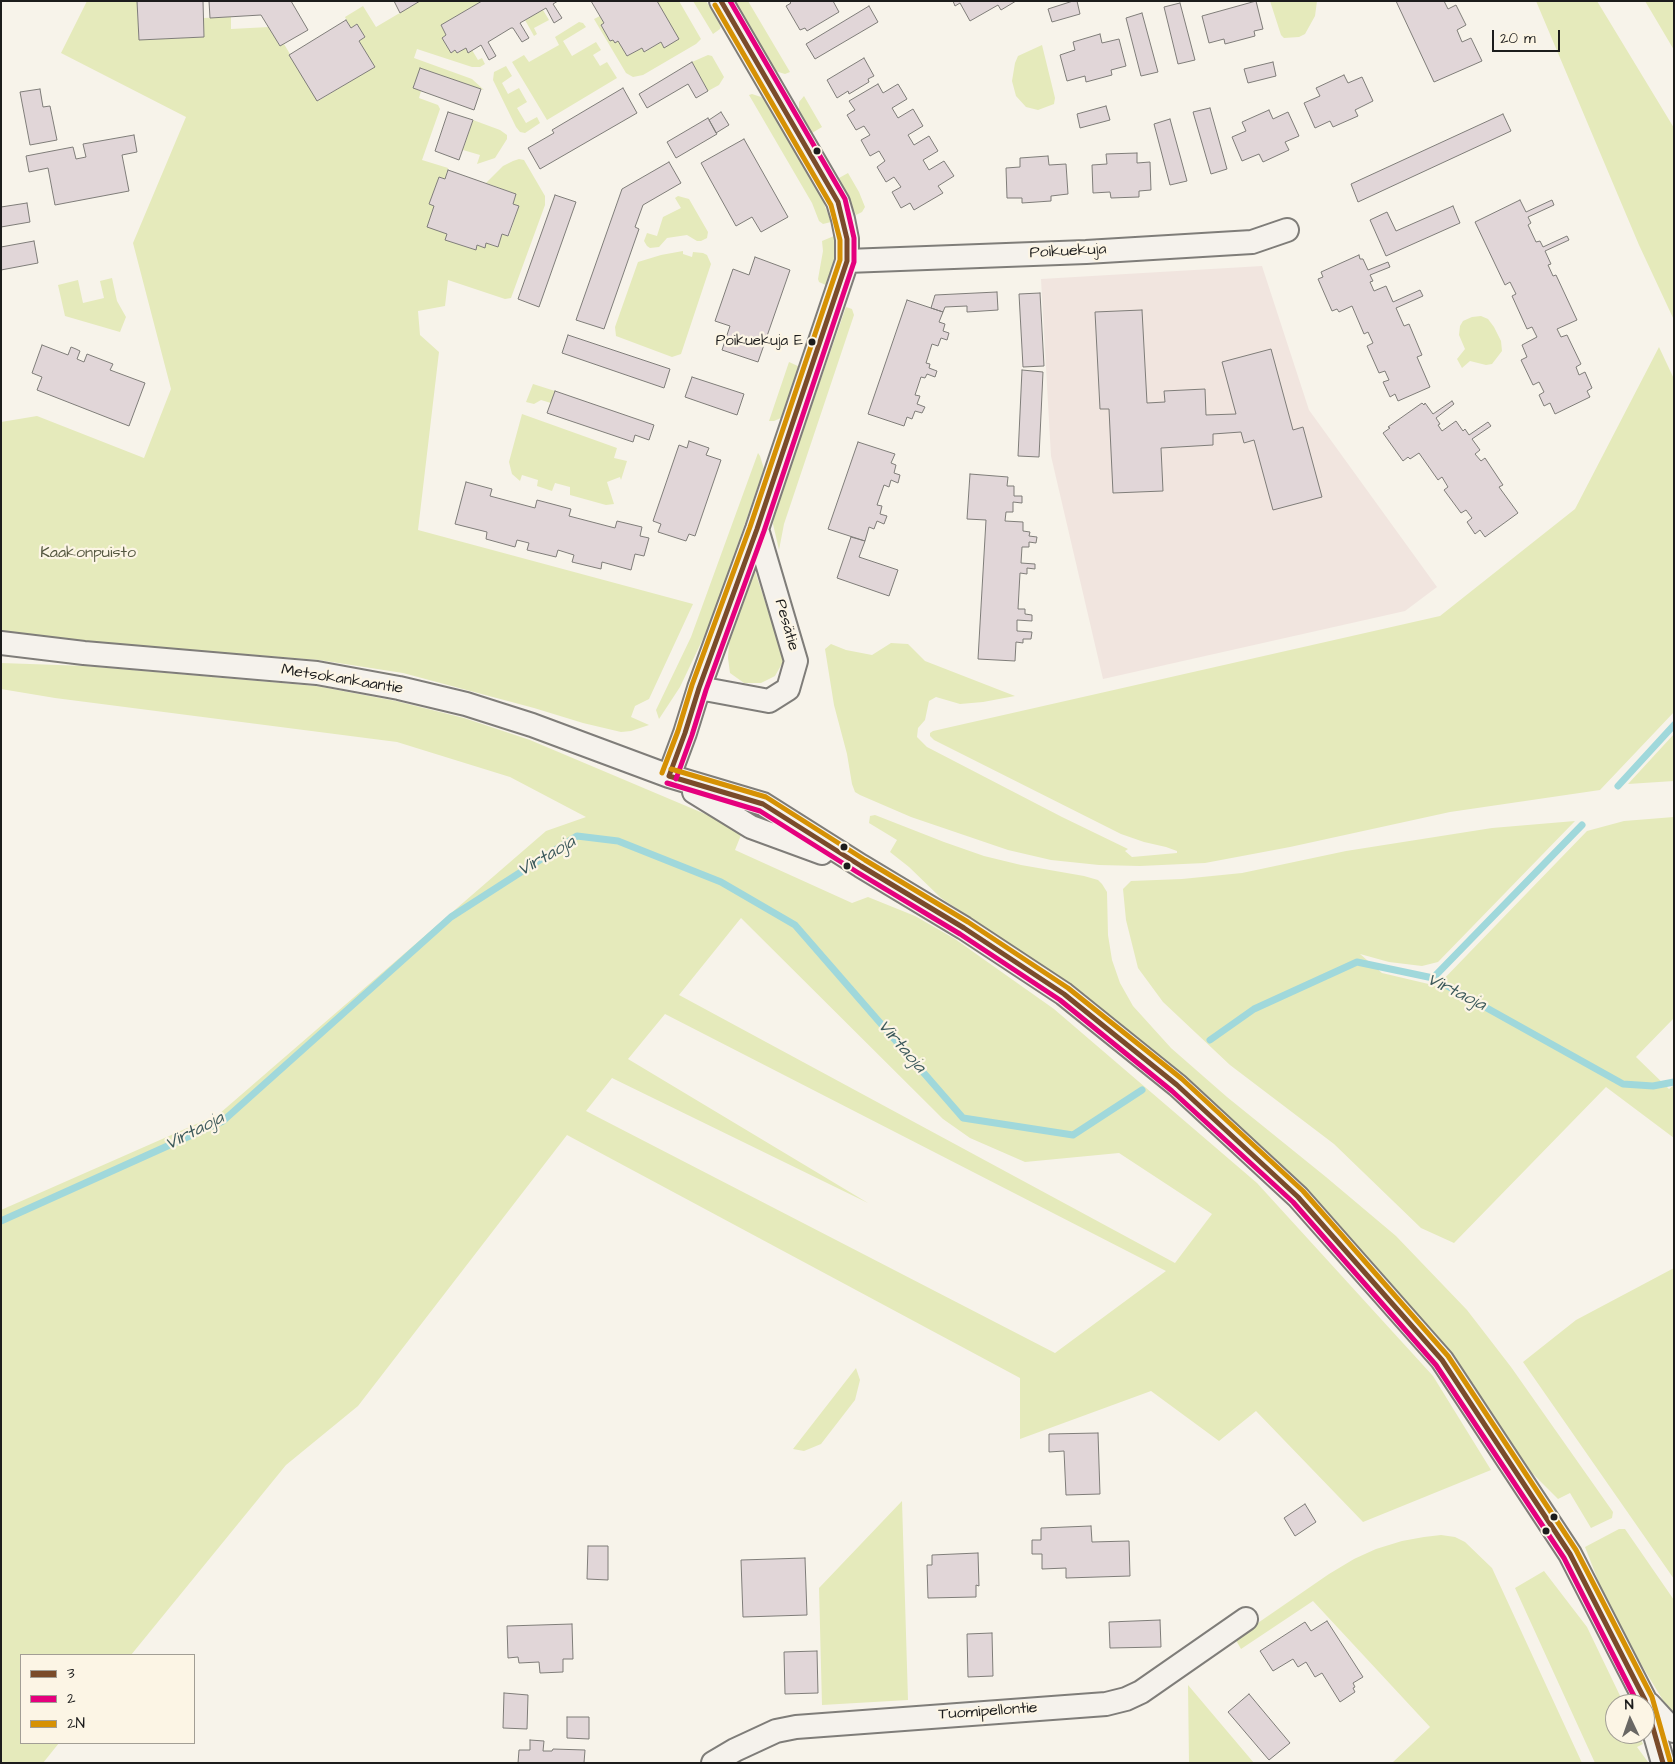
<!DOCTYPE html>
<html>
<head>
<meta charset="utf-8">
<style>
	body { margin:0 }
	#map { position:relative; width:1675px; height:1764px; overflow:hidden; background:#f7f3ea; font-family:"Architects Daughter",sans-serif }
	canvas { display:block }
	.frame { position:absolute; inset:0; border:2px solid #1c1c1c; pointer-events:none }
	.legend { position:absolute; left:20px; top:1654px; width:175px; height:90px; box-sizing:border-box; background:#fcf5e5; border:1px solid #a29e95; margin:0; padding:6px 9px; list-style:none; font-size:15px; color:#1c1c1c }
	.legend li { display:flex; align-items:center; gap:10px; height:25px }
	.legend b { width:25px; border:1px solid #a29e95 }
	.north { position:absolute; left:1605px; top:1694px; width:50px; height:50px; box-sizing:border-box; background:#fcf5e5; border:1px solid #a29e95; border-radius:50%; rotate:357deg; font-size:14px; font-weight:700; line-height:20px; text-align:center; color:#1c1c1c }
	.north::after { content:''; display:block; margin:auto; width:18px; height:22px; background:#696764; clip-path:polygon(50% 0,100% 100%,50% 72%,0 100%) }
	.scale { position:absolute; left:1492px; top:30px; width:68px; height:22px; box-sizing:border-box; border:2px solid #1c1c1c; border-top:0; padding-left:6px; font-size:15px; line-height:18px; white-space:nowrap; color:#1c1c1c; -webkit-text-stroke:4px #fcf5e5; paint-order:stroke }
</style>
</head>
<body>
<div id="map">
<canvas width="1675" height="1764"></canvas>
<div class="frame"></div>
<ul class="legend">
<li><b style="height:6px;background:#7a4b2a"></b>3</li>
<li><b style="height:6px;background:#e5007d"></b>2</li>
<li><b style="height:6px;background:#d69104"></b>2N</li>
</ul>
<div class="north">N</div>
<div class="scale">20 m</div>
</div>
<script>
const ctx = document.querySelector('canvas').getContext('2d');
ctx.lineJoin = 'round';
function paint(path, color) {
  ctx.fillStyle = color;
  ctx.fill(path, 'evenodd');
}
function poly(rows) {
  const path = new Path2D();
  for (const r of rows) {
    path.moveTo(r[0], r[1]);
    for (let i = 2; i < r.length; i += 2) path.lineTo(r[i], r[i + 1]);
  }
  return path;
}
function trace(path, color, width, dash) {
  ctx.strokeStyle = color;
  ctx.lineWidth = width;
  ctx.lineCap = dash ? 'butt' : 'round';
  ctx.setLineDash(dash || []);
  ctx.stroke(path);
}
function write(font, color, halo, rows, align = 'center') {
  ctx.font = font + ' "Architects Daughter",sans-serif';
  ctx.lineWidth = 4.5;
  ctx.setLineDash([]);
  ctx.textBaseline = 'middle';
  ctx.strokeStyle = halo;
  ctx.fillStyle = color;
  for (const [text, x, y, turn = 0] of rows) {
    ctx.save();
    ctx.translate(x, y);
    ctx.rotate((+turn || 0) * Math.PI / 180);
    ctx.textAlign = isNaN(turn) ? turn : align;
    if (halo) ctx.strokeText(text, 0, 0);
    ctx.fillText(text, 0, 0);
    ctx.restore();
  }
}
paint(poly([
	[1262,266,1309,410,1437,587,1405,611,1103,679,1051,456,1041,279]
]), '#f1e5df');
paint(poly([
	[87,1,137,1,139,40,204,37,203,18,231,17,231,29,269,27,280,46,284,44,318,101,374,67,359,41,365,37,357,24,351,28,345,17,363,6,376,27,420,1,482,1,441,25,446,35,442,38,451,53,455,50,458,53,466,48,468,52,472,50,478,60,482,58,485,64,480,67,472,67,417,49,414,58,472,79,484,90,420,68,413,88,421,91,419,98,438,105,440,109,422,160,448,168,445,179,439,177,429,204,434,206,447,234,446,240,475,250,477,245,484,248,486,243,498,247,502,234,509,236,519,206,513,204,516,194,486,183,503,166,513,161,519,159,524,160,545,196,545,205,511,298,505,299,448,280,445,306,418,311,420,335,439,352,418,530,693,604,649,699,635,706,631,717,649,725,631,731,621,732,583,723,534,708,403,673,319,660,85,642,1,631,1,422,37,416,144,458,171,389,133,243,186,117,61,53],
	[657,1,679,1,701,39,696,44,643,75,633,77,626,73,594,19,600,16,604,23,601,25,610,41,613,40,618,41,627,56,642,48,645,52,661,42,664,47,678,39],
	[693,1,706,1,721,25,720,29,713,34],
	[735,1,748,1,790,72,785,74,775,71],
	[1270,1,1317,1,1315,16,1305,34,1299,37,1284,38,1281,35],
	[1536,1,1597,1,1674,128,1674,320,1639,245],
	[1645,1,1674,1,1674,50],
	[543,10,549,20,534,28,537,34,534,36,525,20],
	[579,22,583,23,586,27,563,41,572,56,596,42,601,50,593,55,600,66,607,62,617,78,547,120,512,62,524,55,529,62,559,45,555,37],
	[1042,45,1055,98,1054,104,1038,110,1026,107,1016,96,1012,81,1015,63,1018,56],
	[708,55,712,56,724,77,719,85,708,91,692,62],
	[506,66,512,76,502,83,508,94,519,88,527,102,517,108,526,123,537,117,540,123,525,133,520,132,516,127,493,80,494,72],
	[752,94,764,98,821,196,831,222,823,224,819,221,812,203,749,95],
	[804,96,822,127,812,133,799,110,799,102],
	[473,120,500,130,507,135,507,139,495,158,477,164,480,155,463,150],
	[848,173,859,192,865,207,862,212,856,215,839,178],
	[678,196,689,199,708,232,707,238,701,241,697,241,687,235,667,238,659,247,650,248,647,246,644,241,647,233,657,236,663,217,681,208,675,198],
	[834,236,834,259,828,286,819,282,818,279,823,251,822,241],
	[683,251,683,254,692,257,693,252,703,253,707,255,711,264,681,354,672,357,616,336,615,327,638,262,661,255],
	[112,278,117,301,126,317,120,332,65,316,58,285,78,280,83,303,104,298,100,281],
	[846,307,852,309,854,315,784,524,779,550,773,524,775,511],
	[1481,316,1488,319,1494,327,1501,341,1502,351,1492,364,1486,365,1470,361,1462,368,1457,359,1465,349,1459,335,1460,326,1463,321,1472,317],
	[1659,347,1674,379,1674,712,1600,790,1450,812,1290,847,1205,863,1140,866,1099,865,1051,860,1008,850,911,817,860,795,855,792,852,784,847,754,834,705,825,649,831,644,846,650,872,655,891,643,908,644,925,661,1015,696,983,702,960,704,936,697,929,701,925,720,918,728,917,737,927,747,1062,817,1128,849,1125,851,1132,857,1177,853,1177,851,1166,847,1144,842,1121,834,934,740,930,736,930,733,933,731,1440,616,1575,509],
	[789,362,800,367,783,417,774,421,769,421],
	[533,384,555,391,551,403,541,400,534,404,526,402],
	[522,414,617,448,614,458,627,461,621,480,620,477,607,482,614,504,606,505,570,495,570,487,555,483,552,491,537,486,538,480,522,475,520,481,512,474,509,462],
	[758,453,760,456,764,469,709,626,680,687,659,719,656,710,691,637],
	[755,571,784,660,775,676,761,683,744,683,730,673,728,658,729,643],
	[1,663,87,666,316,686,396,701,464,718,530,740,743,830,735,850,852,903,868,897,915,916,955,939,1054,1009,1257,1183,1433,1376,1491,1470,1363,1522,1256,1411,1219,1441,1151,1391,1020,1439,1020,1378,567,1135,358,1406,286,1465,131,1655,21,1655,21,1743,59,1743,43,1763,1,1763,1,1210,219,1114,546,831,586,817,510,777,397,742,55,698,1,689],
	[741,918,943,1119,970,1138,1025,1162,1119,1153,1212,1214,1175,1263,679,995],
	[665,1014,1166,1271,1055,1353,586,1111,612,1078,868,1203,628,1059],
	[1674,734,1674,781,1628,784],
	[875,815,944,842,984,856,1021,865,1084,876,1098,880,1102,884,1107,892,1108,935,1112,960,1120,983,1133,1006,1171,1048,1227,1097,1326,1177,1396,1236,1467,1310,1511,1367,1613,1512,1612,1518,1591,1528,1570,1493,1558,1499,1519,1460,1219,1109,1167,1062,1113,1018,1030,957,941,898,909,867,890,852,897,840,869,823,870,816],
	[1674,817,1674,1018,1636,1057,1669,1089,1674,1085,1674,1138,1606,1087,1454,1243,1421,1228,1334,1144,1230,1065,1163,1002,1138,968,1126,920,1123,889,1131,881,1182,879,1242,873,1346,851,1492,828,1575,821,1438,962,1422,966,1389,962,1360,954,1382,973,1437,986,1587,831,1624,821],
	[1674,1268,1674,1579,1523,1362,1576,1320],
	[856,1368,860,1380,855,1400,821,1444,804,1451,793,1449],
	[902,1501,908,1700,822,1705,819,1588],
	[1619,1529,1625,1529,1674,1600,1674,1716,1664,1702,1612,1616,1585,1547],
	[1441,1535,1455,1537,1465,1542,1492,1568,1582,1763,1392,1763,1430,1727,1313,1601,1241,1649,1237,1642,1236,1638,1329,1574,1354,1559,1376,1549,1402,1541,1424,1537],
	[1544,1571,1587,1627,1624,1704,1615,1704,1615,1734,1638,1734,1643,1744,1637,1747,1648,1762,1595,1763,1515,1588],
	[1188,1685,1254,1763,1189,1763]
]), '#e5eabb');
trace(poly([
	[1618,786,1674,725],
	[1433,978,1582,825],
	[1210,1040,1254,1009,1357,962,1433,978,1623,1084,1653,1086,1674,1082],
	[1,1221,223,1121,451,917,577,836,618,841,721,882,795,925,963,1118,1073,1135,1142,1090]
]), '#a0d8db', 7);
const building = poly([
	[137,1,203,1,204,37,139,40,137,1],
	[209,1,291,1,308,30,280,46,261,15,210,18,209,1],
	[394,1,420,1,400,13,394,1],
	[482,1,558,1,553,4,562,18,554,23,546,8,520,23,529,38,522,42,513,28,511,28,488,42,496,56,489,60,481,45,468,53,466,48,457,53,455,50,451,53,442,38,446,35,441,25,482,1],
	[591,1,657,1,679,39,664,48,661,42,644,52,642,48,627,56,618,41,615,43,613,40,610,41,601,25,604,23,591,1],
	[789,1,833,1,839,12,807,31,805,28,800,30,786,6,791,3,789,1],
	[953,1,1016,1,1001,10,998,5,970,21,960,3,955,6,953,1],
	[1073,1,1077,1,1080,14,1052,22,1048,9,1073,1],
	[1256,1,1263,29,1254,31,1255,36,1225,44,1224,39,1209,43,1202,16,1256,1],
	[1396,1,1444,1,1448,9,1456,5,1466,25,1457,30,1462,42,1471,38,1482,61,1434,82,1396,1],
	[1180,3,1195,60,1178,64,1164,7,1180,3],
	[869,6,878,22,815,59,806,44,869,6],
	[1142,13,1158,72,1141,76,1126,18,1142,13],
	[346,20,351,28,357,24,365,37,359,41,375,67,317,101,289,55,346,20],
	[1100,34,1102,43,1119,39,1126,66,1111,70,1112,75,1086,82,1085,76,1067,81,1060,55,1075,50,1073,42,1100,34],
	[864,58,874,76,868,79,869,82,849,94,848,91,837,98,827,80,864,58],
	[692,62,708,91,696,98,688,84,647,108,639,94,692,62],
	[1273,62,1276,76,1248,83,1244,69,1273,62],
	[420,68,481,89,474,110,413,88,420,68],
	[1344,75,1348,83,1362,77,1373,101,1355,110,1358,116,1333,127,1330,121,1315,128,1304,103,1320,96,1316,88,1344,75],
	[878,84,883,93,898,84,907,99,892,108,898,118,913,109,923,126,908,135,914,145,929,136,938,151,923,160,929,170,944,161,954,176,938,186,943,193,914,210,910,203,901,208,892,192,901,187,894,177,886,182,877,167,885,161,879,151,870,156,861,140,870,135,864,126,856,130,847,115,855,110,849,101,878,84],
	[623,88,637,113,540,169,528,148,554,133,552,130,623,88],
	[40,89,43,107,50,106,57,140,30,145,20,92,40,89],
	[1106,106,1110,120,1080,128,1077,114,1106,106],
	[1210,108,1227,169,1211,174,1193,112,1210,108],
	[1269,110,1273,119,1288,112,1299,136,1285,142,1289,150,1263,162,1259,154,1242,161,1232,137,1246,131,1242,122,1269,110],
	[448,112,473,120,459,160,435,151,448,112],
	[721,112,729,125,716,133,709,120,721,112],
	[1503,114,1511,131,1358,202,1351,184,1503,114],
	[708,118,717,134,676,158,667,142,708,118],
	[1170,119,1187,181,1170,185,1154,124,1170,119],
	[134,135,137,152,122,155,129,191,55,205,48,168,29,172,26,156,73,147,76,159,86,157,83,144,134,135],
	[744,139,788,217,761,232,752,217,736,226,701,163,744,139],
	[1137,153,1137,163,1150,162,1151,190,1139,191,1139,197,1111,198,1110,192,1093,193,1092,165,1107,164,1106,154,1137,153],
	[1048,156,1049,165,1066,164,1068,194,1051,196,1051,201,1022,203,1022,198,1007,198,1006,168,1020,167,1020,158,1048,156],
	[669,162,681,183,643,205,635,227,639,229,604,329,576,320,622,189,669,162],
	[448,170,516,194,513,204,519,206,508,236,502,234,498,247,486,243,485,248,477,245,476,250,445,240,447,234,427,227,434,206,429,204,439,177,445,179,448,170],
	[555,195,576,202,539,307,518,299,555,195],
	[1520,200,1526,212,1552,200,1554,205,1528,217,1531,223,1528,225,1536,242,1540,241,1543,247,1567,236,1569,240,1545,251,1551,264,1548,265,1553,276,1556,275,1577,320,1557,329,1561,337,1567,335,1581,364,1576,367,1579,375,1585,372,1592,388,1587,391,1590,397,1555,414,1550,403,1544,406,1539,395,1544,392,1539,382,1533,385,1521,360,1527,357,1522,345,1537,337,1532,327,1527,329,1512,296,1516,294,1510,282,1505,285,1475,222,1520,200],
	[27,203,30,222,1,227,1,207,27,203],
	[1453,206,1460,223,1386,256,1370,220,1387,212,1396,231,1453,206],
	[34,241,38,263,1,270,1,247,34,241],
	[1359,255,1360,259,1363,259,1368,270,1388,262,1390,267,1370,275,1373,281,1370,282,1374,291,1386,286,1393,302,1420,290,1423,296,1396,308,1404,326,1409,324,1422,355,1417,357,1430,387,1398,401,1395,394,1390,397,1383,382,1389,380,1385,371,1379,373,1367,346,1373,343,1368,332,1364,334,1352,306,1339,312,1337,309,1332,311,1318,279,1323,277,1321,272,1359,255],
	[755,257,790,270,758,362,722,350,730,326,715,321,733,269,749,275,755,257],
	[997,292,998,310,967,312,967,306,945,307,943,312,931,308,935,295,997,292],
	[1040,293,1044,366,1023,367,1019,294,1040,293],
	[907,300,943,312,939,322,945,324,943,331,949,333,947,340,941,338,938,346,932,344,926,363,930,364,929,368,937,371,935,377,927,374,925,378,921,377,915,395,920,396,917,404,925,407,922,413,915,411,912,419,907,417,904,426,868,414,907,300],
	[1142,310,1147,403,1165,402,1164,391,1205,389,1206,415,1236,414,1222,362,1271,349,1293,430,1303,427,1322,497,1273,510,1254,440,1244,443,1241,432,1213,434,1213,445,1161,448,1163,491,1113,493,1109,409,1100,409,1095,312,1142,310],
	[568,335,670,369,664,388,562,353,568,335],
	[42,345,68,355,71,347,76,349,80,351,77,359,84,362,87,354,113,364,110,370,145,383,129,426,37,390,42,377,32,373,42,345],
	[1022,370,1043,372,1039,457,1018,456,1022,370],
	[692,377,744,394,737,415,685,397,692,377],
	[555,391,654,425,649,440,635,435,633,442,547,413,555,391],
	[1452,401,1454,404,1436,418,1440,424,1438,425,1442,431,1456,421,1463,431,1465,429,1469,435,1488,422,1491,426,1472,439,1480,450,1475,454,1481,461,1485,458,1503,485,1499,487,1518,513,1485,537,1480,530,1475,534,1467,522,1472,518,1466,510,1461,513,1444,490,1448,487,1442,477,1438,480,1419,453,1410,459,1408,457,1403,461,1383,433,1390,428,1388,427,1422,403,1424,405,1425,403,1433,414,1452,401],
	[689,441,709,448,706,455,721,460,695,536,689,534,686,541,658,532,661,524,653,521,679,445,687,448,689,441],
	[858,442,895,454,891,463,896,465,894,473,900,475,898,483,891,480,889,487,884,485,877,505,882,506,880,514,887,516,884,524,877,521,874,529,869,527,865,541,828,529,858,442],
	[970,474,1008,477,1007,486,1014,486,1014,496,1022,496,1022,503,1013,502,1013,512,1006,512,1005,521,1023,522,1023,531,1030,532,1029,536,1037,537,1036,543,1029,542,1029,547,1022,547,1021,563,1035,564,1035,569,1027,568,1027,574,1020,573,1018,609,1025,609,1025,614,1032,615,1032,621,1017,620,1017,631,1032,632,1031,639,1023,639,1023,643,1016,642,1015,661,978,659,986,520,967,519,970,474],
	[466,482,492,489,490,496,535,508,537,500,571,509,569,516,615,528,617,521,642,527,640,536,649,538,644,556,635,554,631,570,602,562,601,569,572,562,574,555,558,550,556,557,527,550,529,543,517,540,515,547,486,539,487,532,455,524,466,482],
	[851,537,865,541,859,557,898,570,889,596,837,578,851,537],
	[1098,1433,1100,1494,1066,1495,1064,1451,1049,1452,1049,1434,1098,1433],
	[1305,1504,1316,1522,1295,1536,1284,1518,1305,1504],
	[1091,1526,1092,1542,1129,1541,1130,1576,1066,1578,1066,1568,1042,1569,1042,1554,1032,1554,1032,1540,1041,1540,1041,1528,1091,1526],
	[588,1546,608,1546,608,1580,587,1579,588,1546],
	[978,1553,979,1586,976,1585,976,1597,928,1598,927,1565,932,1565,932,1555,978,1553],
	[805,1558,807,1615,743,1617,741,1560,805,1558],
	[1160,1620,1161,1647,1110,1648,1109,1622,1160,1620],
	[1327,1621,1363,1677,1353,1683,1355,1687,1353,1688,1355,1692,1340,1702,1322,1673,1315,1677,1306,1662,1298,1667,1293,1659,1273,1671,1260,1651,1305,1622,1311,1631,1327,1621],
	[572,1624,573,1659,563,1659,563,1672,540,1673,539,1662,519,1663,518,1657,508,1658,507,1626,572,1624],
	[992,1633,993,1676,968,1677,967,1634,992,1633],
	[817,1651,818,1693,785,1694,784,1652,817,1651],
	[504,1693,528,1695,527,1729,503,1728,504,1693],
	[1249,1694,1290,1743,1269,1760,1228,1712,1249,1694],
	[567,1717,589,1717,589,1739,567,1738,567,1717],
	[530,1740,544,1741,543,1751,552,1751,553,1749,585,1750,584,1763,518,1763,519,1750,530,1750,530,1740]
]);
paint(building, '#e1d6d8');
trace(building, '#7f7d79', 1);
const minor = poly([
	[847,261,1086,252,1252,242,1287,230],
	[1,643,84,653,317,673,399,688,466,704,532,725,669,776,763,804,861,866,964,928,1064,994,1177,1085,1298,1197,1442,1360,1570,1554,1645,1700,1663,1763],
	[699,688,769,701,788,689,796,661,757,529],
	[669,776,685,733,699,688,757,529,847,261,847,239,843,219,838,202,721,1],
	[694,792,751,827,822,853],
	[1649,1704,1674,1731],
	[713,1763,735,1750,776,1731,796,1727,1106,1704,1126,1699,1141,1692,1246,1619]
]);
trace(minor, '#7f7d79', 26);
trace(minor, '#f5f2ec', 22);
trace(poly([
	[669,776,763,804,861,866,964,928,1064,994,1177,1085,1298,1197,1442,1360,1570,1554,1645,1700,1663,1763],
	[669,776,685,733,699,688,757,529,847,261,847,239,838,202,721,1]
]), '#7a4b2a', 5);
trace(poly([
	[676,779,692,735,706,690,764,531,854,262,854,238,845,199,730,1],
	[667,783,760,811,857,872,960,934,1060,1000,1172,1091,1293,1202,1436,1365,1564,1558,1638,1704]
]), '#e5007d', 5);
trace(poly([
	[671,769,766,797,865,860,968,922,1068,988,1182,1079,1303,1191,1448,1356,1576,1550,1652,1697,1670,1761],
	[662,773,678,731,692,685,750,527,840,260,840,240,831,205,715,5]
]), '#d69104', 5);
for (const [x, y, r, color] of [
	[817,151,4.5,"#1c1c1c"],
	[812,342,4.5,"#1c1c1c"],
	[844,847,4.5,"#1c1c1c"],
	[847,866,4.5,"#1c1c1c"],
	[1554,1517,4.5,"#1c1c1c"],
	[1546,1531,4.5,"#1c1c1c"]
]) {
  const dot = new Path2D();
  dot.arc(x, y, r, 0, 2 * Math.PI);
  ctx.fillStyle = color;
  ctx.fill(dot);
  trace(dot, '#fcf5e5', 2);
}
write('15px', '#1c1c1c', '#fcf5e5', [
	["Poikuekuja E",803,342]
], 'right');
write('16px', '#1c1c1c', '#fcf5e5', [
	["Poikuekuja",1068,252,-3],
	["Pesätie",786,625,74],
	["Metsokankaantie",342,680,9],
	["Tuomipellontie",988,1712,-4]
]);
write('16px', '#545740', '#fcf5e5', [
	["Kaakonpuisto",88,554]
]);
write('italic 18px', '#3d5a5c', '#fcf5e5', [
	["Virtaoja",547,857,-30],
	["Virtaoja",1456,993,26],
	["Virtaoja",901,1047,49],
	["Virtaoja",195,1132,-27]
]);
</script>
</body>
</html>
